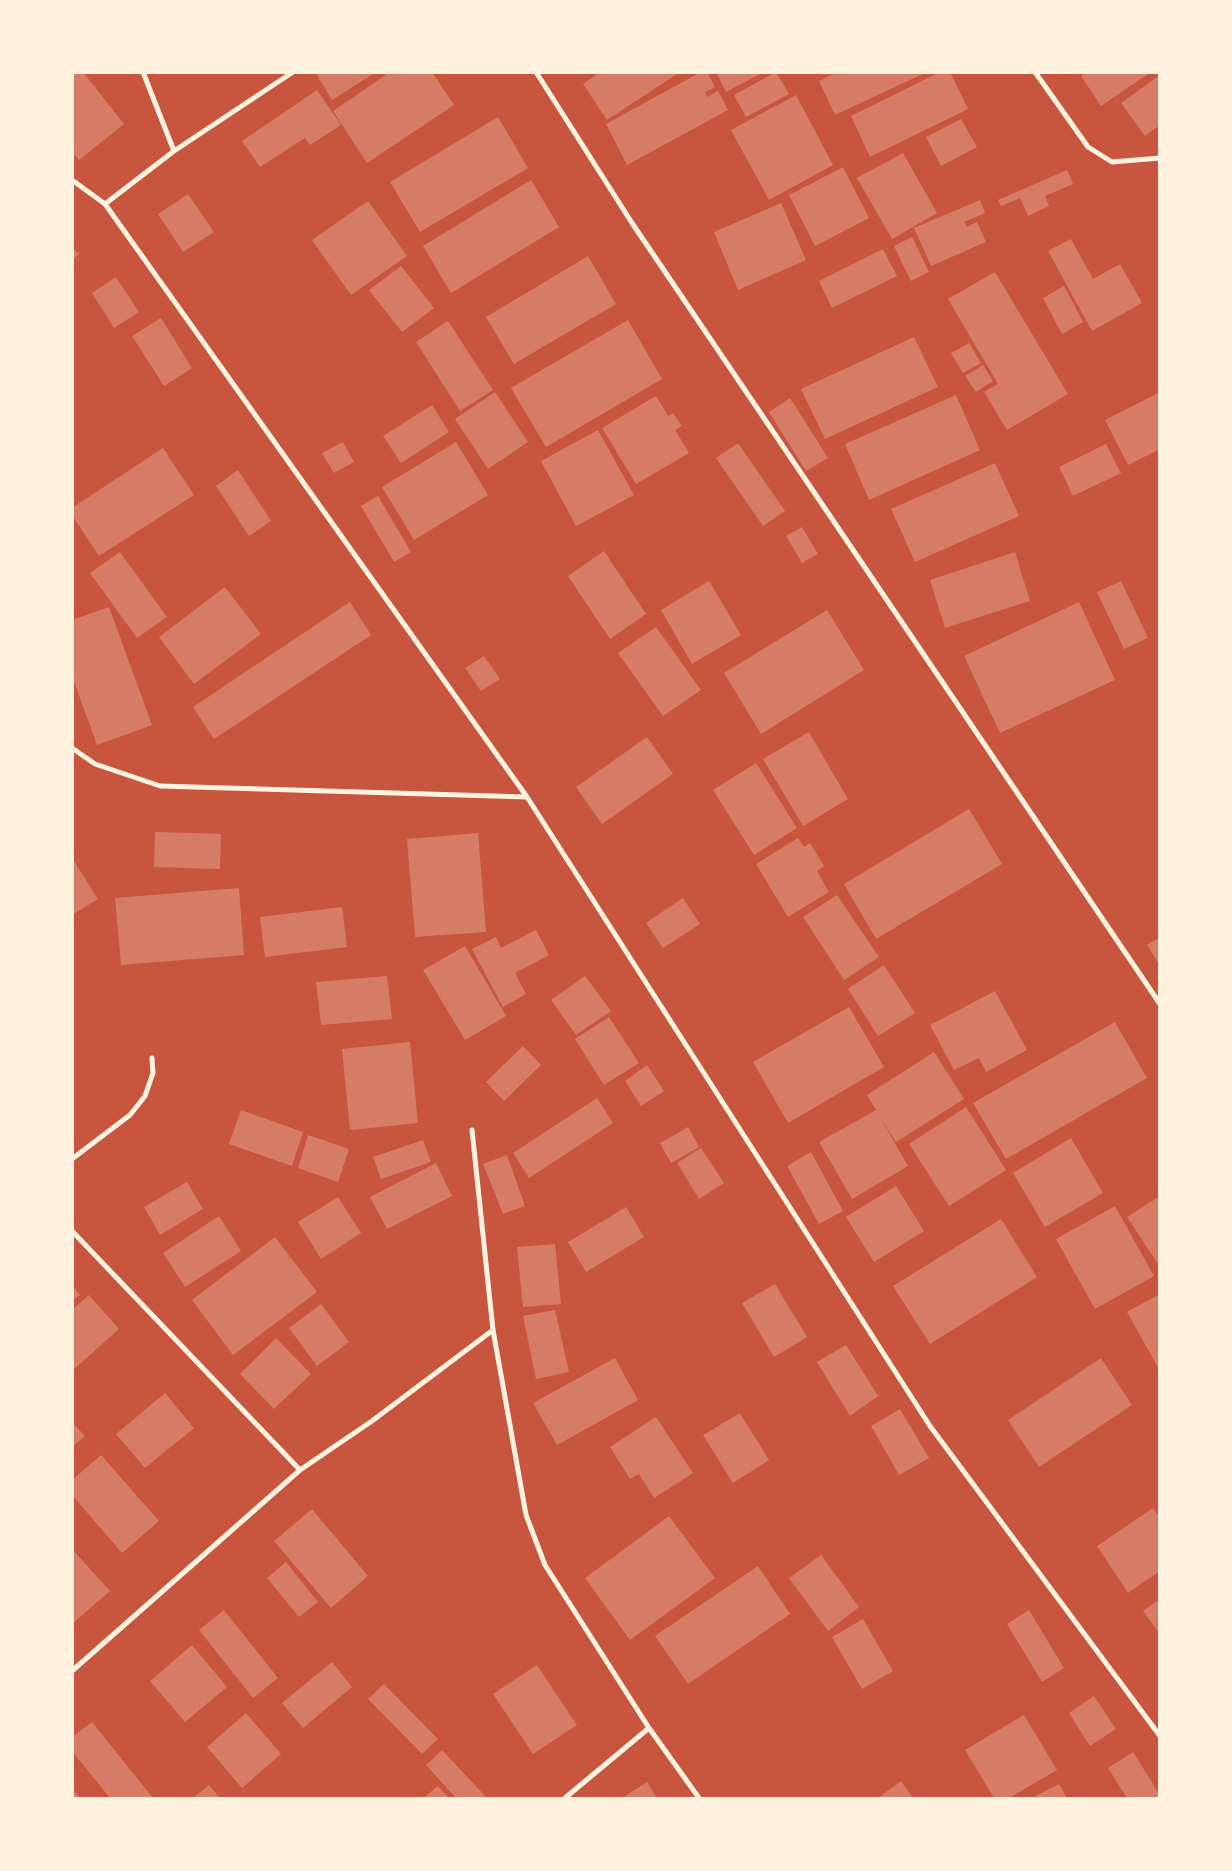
<!DOCTYPE html>
<html>
<head>
<meta charset="utf-8">
<style>
	body { margin:0 }
	#map { position:relative; width:1232px; height:1871px; overflow:hidden; background:#c8553d; font-family:"Fira Sans",sans-serif }
	canvas { display:block }
	.frame { position:absolute; inset:0; border:74px solid #fff3e0; pointer-events:none }
</style>
</head>
<body>
<div id="map">
<canvas width="1232" height="1871"></canvas>
<div class="frame"></div>
</div>
<script>
const ctx = document.querySelector('canvas').getContext('2d');
ctx.lineJoin = 'round';
function paint(path, color) {
  ctx.fillStyle = color;
  ctx.fill(path, 'evenodd');
}
function poly(rows) {
  const path = new Path2D();
  for (const r of rows) {
    path.moveTo(r[0], r[1]);
    for (let i = 2; i < r.length; i += 2) path.lineTo(r[i], r[i + 1]);
  }
  return path;
}
function trace(path, color, width, dash) {
  ctx.strokeStyle = color;
  ctx.lineWidth = width;
  ctx.lineCap = dash ? 'butt' : 'round';
  ctx.setLineDash(dash || []);
  ctx.stroke(path);
}
paint(poly([
	[72,72,83,72,124,124,79,160,72,152],
	[315,72,376,72,332,100],
	[390,72,432,72,454,105,367,163,333,111],
	[600,72,680,72,607,120,583,84],
	[701,72,707,72,715,87,705,92,707,97,718,91,728,110,627,165,606,124],
	[716,72,764,72,726,92],
	[776,72,789,94,746,117,734,95],
	[837,72,927,72,835,115,819,81],
	[940,72,950,72,968,109,870,157,851,116],
	[1086,72,1151,72,1101,106,1081,76],
	[1160,75,1160,125,1145,136,1121,103],
	[317,90,341,125,310,145,305,138,260,167,242,141],
	[796,95,833,165,769,200,731,130],
	[498,117,528,168,420,232,390,182],
	[961,119,977,147,941,166,926,137],
	[903,153,937,213,892,239,857,178],
	[843,167,869,218,815,246,789,195],
	[1067,170,1073,184,1045,196,1049,206,1028,216,1020,198,1001,206,998,200],
	[531,180,559,227,451,293,423,246],
	[188,194,214,232,183,252,158,214],
	[980,200,985,213,964,222,967,227,977,222,986,242,931,266,914,228],
	[368,201,407,256,351,295,312,240],
	[781,203,806,260,738,290,714,232],
	[912,237,929,272,911,281,894,246],
	[1071,239,1093,279,1120,264,1142,303,1092,331,1048,251],
	[72,247,79,254,72,260],
	[883,249,897,276,832,308,819,281],
	[588,256,616,304,514,364,486,317],
	[401,266,434,308,402,332,369,290],
	[995,272,1068,394,1007,430,984,392,998,384,948,299],
	[116,277,139,312,114,328,92,293],
	[1064,286,1083,322,1062,334,1043,298],
	[161,318,192,368,164,386,132,336],
	[628,320,662,379,546,447,511,388],
	[448,321,493,390,460,411,416,342],
	[914,337,938,387,825,439,801,389],
	[969,343,981,363,963,373,951,353],
	[983,365,993,381,976,392,965,376],
	[495,392,528,442,488,469,455,419],
	[1160,392,1160,449,1128,465,1105,420],
	[956,395,980,450,869,500,845,444],
	[656,396,668,416,673,413,682,426,675,430,689,453,636,484,602,428],
	[790,398,828,458,806,471,769,412],
	[432,405,449,432,401,463,383,436],
	[598,430,634,495,576,526,541,461],
	[343,442,354,462,334,473,322,453],
	[456,442,488,495,414,540,382,487],
	[738,443,785,511,763,526,716,458],
	[1106,444,1121,473,1073,496,1059,467],
	[163,448,194,495,99,556,72,515,72,508],
	[995,463,1019,516,915,562,891,509],
	[238,470,271,521,249,536,216,486],
	[378,496,411,552,394,562,361,506],
	[802,527,818,554,802,563,786,536],
	[604,551,646,614,610,639,568,576],
	[120,552,167,617,137,638,90,573],
	[1015,552,1030,601,945,628,930,580],
	[709,581,741,635,692,664,661,610],
	[1121,581,1148,638,1124,649,1097,592],
	[225,587,261,634,194,684,159,637],
	[350,602,371,635,214,739,193,707],
	[1079,602,1115,680,1000,733,964,656],
	[109,607,152,725,97,745,72,676,72,620],
	[827,610,864,670,761,734,724,673],
	[656,627,701,690,663,716,618,653],
	[484,656,500,679,481,691,465,668],
	[809,732,848,799,803,826,763,759],
	[647,737,673,774,602,824,576,787],
	[756,763,797,828,754,855,713,790],
	[969,809,1002,864,876,939,844,884],
	[155,832,221,834,220,869,154,867],
	[478,833,486,932,415,937,407,839],
	[798,838,804,847,810,843,824,866,817,871,829,892,788,917,756,864],
	[72,858,98,899,72,915],
	[239,888,244,955,121,965,115,898],
	[837,895,879,957,844,980,803,917],
	[683,898,700,924,663,948,646,923],
	[342,907,347,947,265,957,260,917],
	[536,930,549,955,515,973,526,994,503,1007,472,949,496,937,501,948],
	[1160,937,1160,966,1147,945],
	[465,946,506,1016,465,1040,423,970],
	[884,965,915,1013,878,1036,848,989],
	[387,976,392,1019,321,1025,316,982],
	[585,976,611,1011,576,1035,551,1000],
	[995,991,1027,1050,986,1072,979,1058,954,1070,930,1025],
	[849,1007,884,1067,788,1123,753,1062],
	[609,1017,639,1063,604,1085,575,1039],
	[1115,1022,1147,1078,1006,1159,973,1103],
	[410,1042,418,1123,350,1130,342,1049],
	[523,1046,541,1065,504,1101,486,1082],
	[934,1052,964,1099,896,1142,880,1117,908,1166,852,1199,819,1142,876,1110,867,1095],
	[647,1065,664,1091,641,1106,625,1081],
	[597,1098,613,1123,529,1178,513,1153],
	[966,1107,1006,1170,949,1206,909,1144],
	[241,1110,303,1132,292,1166,229,1144],
	[688,1127,699,1147,671,1163,660,1143],
	[308,1135,349,1149,338,1182,298,1168],
	[1071,1138,1103,1193,1045,1227,1013,1173],
	[423,1140,431,1162,381,1179,373,1157],
	[701,1148,724,1183,699,1199,677,1163],
	[811,1152,843,1211,819,1224,787,1166],
	[507,1155,525,1206,503,1214,483,1164],
	[436,1163,452,1196,387,1229,370,1197],
	[187,1182,203,1209,160,1235,144,1207],
	[896,1186,924,1231,874,1262,846,1217],
	[1160,1196,1160,1267,1127,1217],
	[338,1197,361,1233,321,1259,298,1222],
	[1115,1206,1154,1276,1095,1309,1056,1239],
	[626,1207,644,1237,586,1272,568,1242],
	[219,1216,241,1251,185,1287,163,1253],
	[1001,1219,1037,1277,930,1344,893,1286],
	[275,1237,317,1292,233,1355,192,1300],
	[555,1244,561,1304,523,1307,517,1247],
	[775,1284,807,1337,774,1357,742,1303],
	[72,1285,80,1295,72,1301],
	[1160,1294,1160,1371,1127,1312],
	[89,1295,119,1329,72,1371,72,1310],
	[321,1304,349,1342,317,1366,289,1328],
	[555,1310,569,1372,536,1379,523,1316],
	[276,1338,311,1374,274,1409,240,1374],
	[846,1345,878,1396,850,1416,817,1362],
	[615,1358,638,1400,557,1445,533,1403],
	[1101,1358,1132,1405,1039,1467,1008,1420],
	[165,1393,194,1428,145,1468,116,1434],
	[900,1409,929,1458,899,1475,871,1426],
	[740,1413,769,1460,733,1483,703,1435],
	[656,1417,693,1473,654,1498,639,1474,630,1479,610,1447],
	[72,1422,85,1436,72,1447],
	[101,1455,159,1521,122,1553,72,1495,72,1480],
	[1153,1508,1160,1518,1160,1571,1128,1593,1097,1546],
	[312,1509,368,1576,331,1608,274,1541],
	[669,1516,715,1578,630,1640,585,1578],
	[72,1549,110,1591,72,1624],
	[821,1555,859,1607,828,1631,789,1578],
	[286,1562,318,1602,299,1617,267,1578],
	[758,1566,790,1614,688,1684,655,1636],
	[1160,1599,1160,1634,1143,1611],
	[224,1610,278,1678,253,1698,199,1630],
	[1029,1610,1064,1668,1042,1682,1007,1624],
	[863,1619,893,1671,862,1689,832,1637],
	[192,1645,227,1687,185,1722,150,1681],
	[332,1662,352,1687,303,1728,282,1703],
	[537,1665,577,1725,533,1754,493,1694],
	[384,1684,438,1739,422,1754,368,1699],
	[1094,1696,1116,1729,1090,1746,1069,1713],
	[246,1713,281,1754,242,1788,207,1747],
	[1024,1715,1057,1770,1009,1798,994,1798,965,1750],
	[92,1722,153,1798,110,1798,72,1751,72,1737],
	[442,1750,487,1798,456,1798,426,1765],
	[1133,1752,1160,1795,1160,1798,1127,1798,1108,1768],
	[901,1781,913,1798,878,1798],
	[647,1782,656,1797,654,1798,622,1798],
	[1059,1784,1067,1798,1032,1798],
	[209,1785,220,1798,193,1798],
	[438,1786,449,1798,423,1798],
	[72,1788,80,1798,72,1798]
]), '#d67c66');
trace(poly([
	[143,72,174,151],
	[536,72,632,223,1160,1004],
	[1035,72,1088,147,1112,162,1160,158],
	[72,180,105,204,527,797,930,1426,1160,1736],
	[105,204,174,151,293,72],
	[72,748,95,764,160,786,527,797],
	[472,1130,493,1330,526,1515,545,1565,649,1728,699,1798],
	[72,1159,130,1115,145,1096,153,1073,152,1058],
	[72,1231,300,1470],
	[72,1671,300,1470,372,1421,493,1330],
	[565,1798,649,1728]
]), '#fff3e0', 5);
</script>
</body>
</html>
